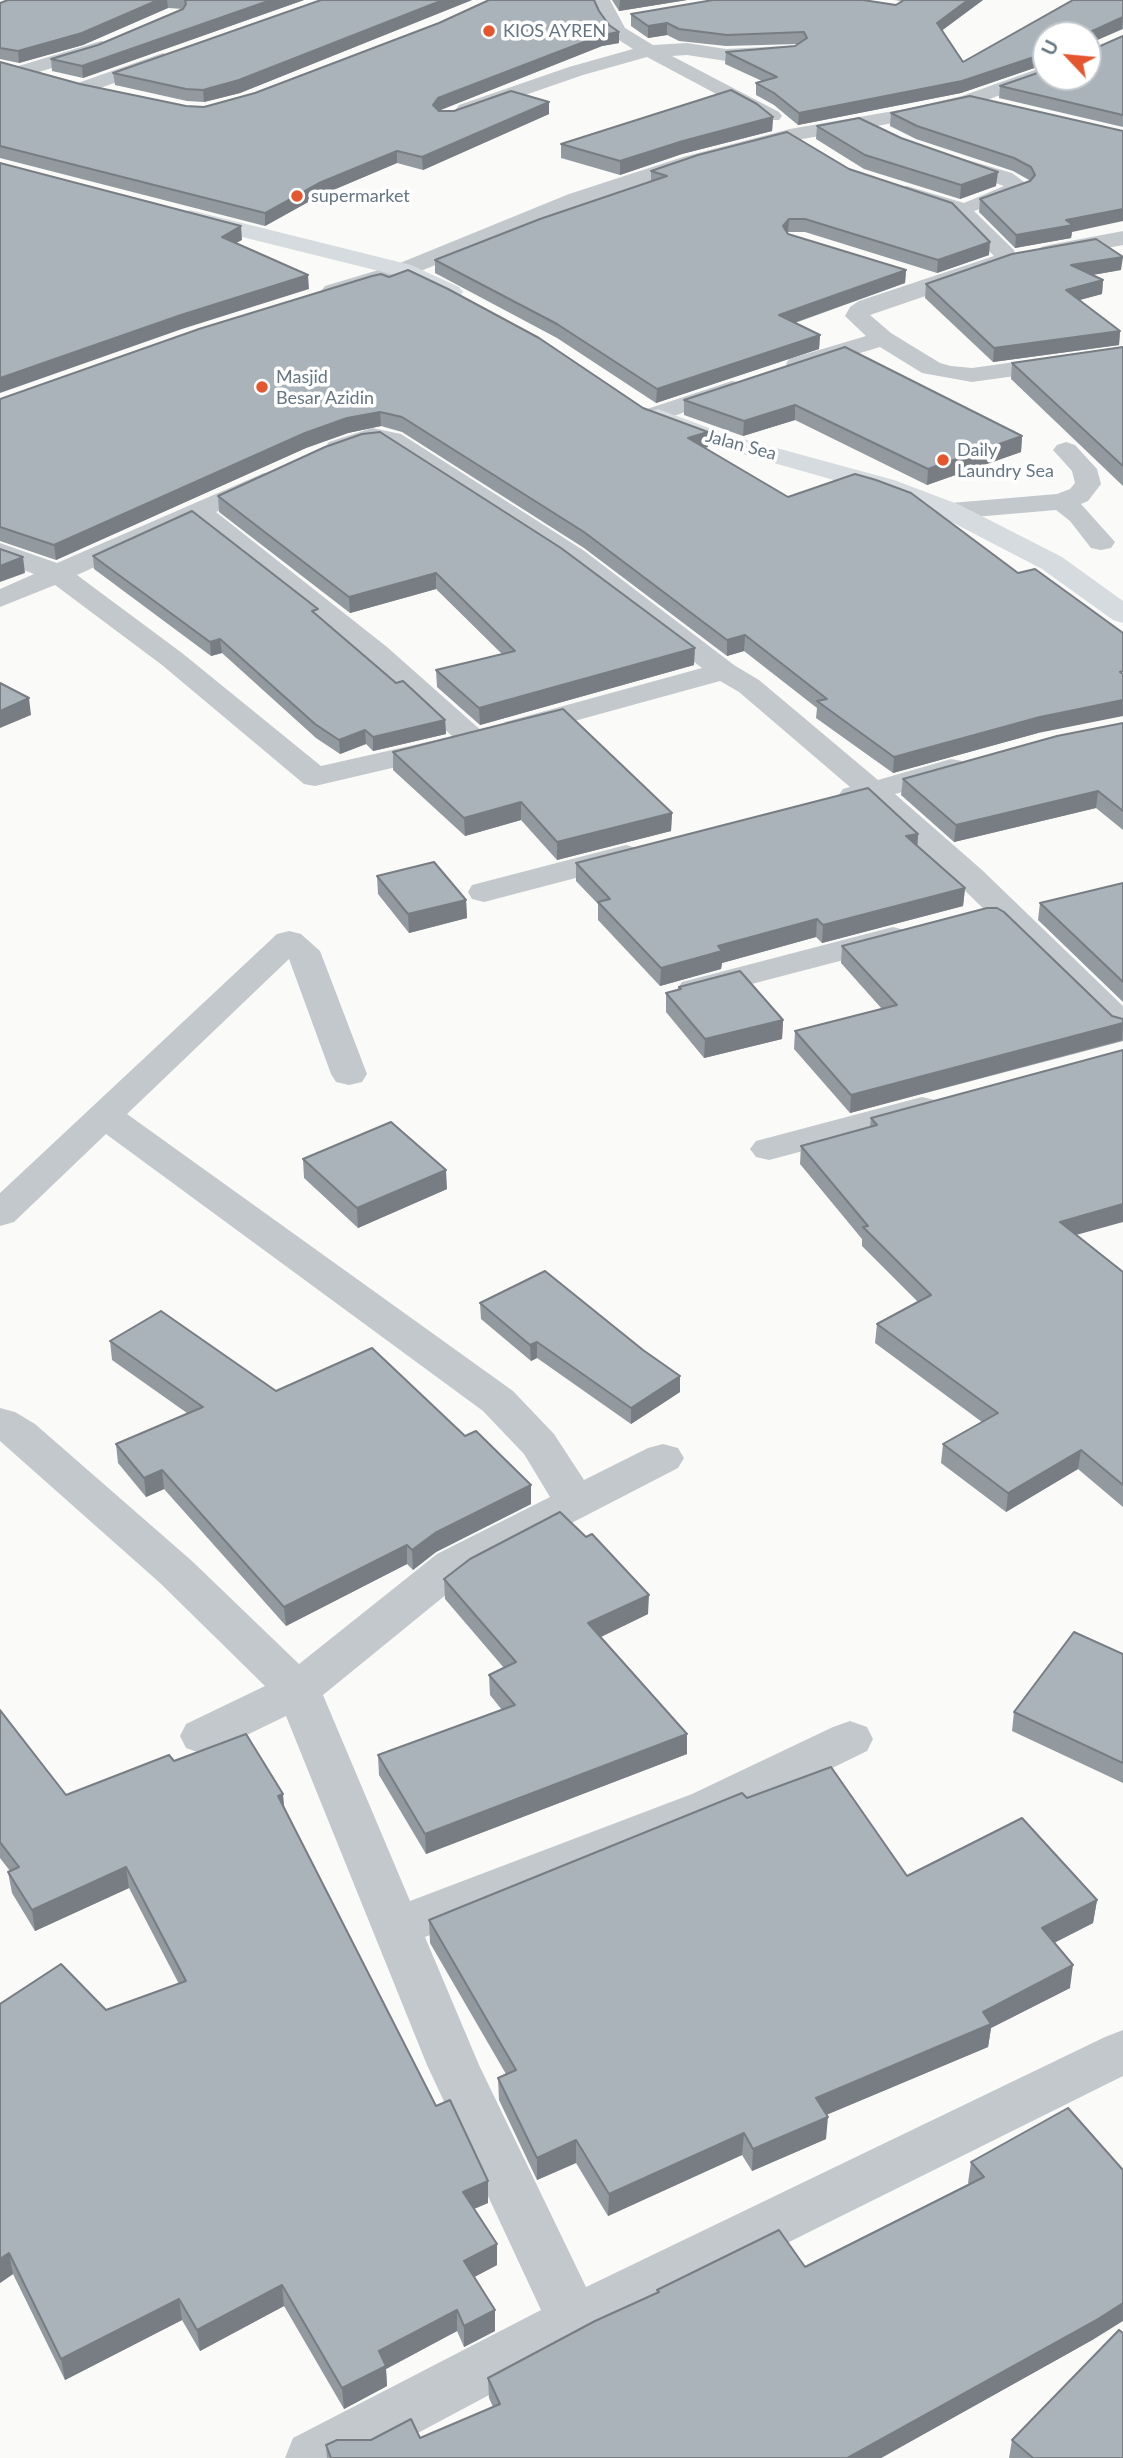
<!DOCTYPE html>
<html>
<head>
<meta charset="utf-8">
<style>
	body { margin:0 }
	#map { position:relative; width:1123px; height:2458px; overflow:hidden; background:#fafaf8; font-family:Lato,sans-serif }
	canvas { display:block }
	.north { position:absolute; left:1032px; top:21px; width:70px; height:70px; box-sizing:border-box; background:#fff; border:2px solid #c1c8cd; border-radius:50%; rotate:296deg; font-size:19px; font-weight:700; line-height:28px; text-align:center; color:#657683 }
	.north::after { content:''; display:block; margin:auto; width:24px; height:32px; background:#e4572e; clip-path:polygon(50% 0,100% 100%,50% 72%,0 100%) }
</style>
</head>
<body>
<div id="map">
<canvas width="1123" height="2458"></canvas>
<div class="north">U</div>
</div>
<script>
const ctx = document.querySelector('canvas').getContext('2d');
ctx.lineJoin = 'round';
function poly(rows) {
  const path = new Path2D();
  for (const r of rows) {
    path.moveTo(r[0], r[1]);
    for (let i = 2; i < r.length; i += 2) path.lineTo(r[i], r[i + 1]);
  }
  return path;
}
function paint(path, color) {
  ctx.fillStyle = color;
  ctx.fill(path, 'evenodd');
}
function trace(path, color, width, dash) {
  ctx.strokeStyle = color;
  ctx.lineWidth = width;
  ctx.lineCap = dash ? 'butt' : 'round';
  ctx.setLineDash(dash || []);
  ctx.stroke(path);
}
function write(font, color, halo, rows, align = 'center') {
  ctx.font = font + ' Lato,sans-serif';
  ctx.lineWidth = 7;
  ctx.setLineDash([]);
  ctx.textBaseline = 'middle';
  ctx.strokeStyle = halo;
  ctx.fillStyle = color;
  for (const [text, x, y, turn = 0] of rows) {
    ctx.save();
    ctx.translate(x, y);
    ctx.rotate((+turn || 0) * Math.PI / 180);
    ctx.textAlign = isNaN(turn) ? turn : align;
    if (halo) ctx.strokeText(text, 0, 0);
    ctx.fillText(text, 0, 0);
    ctx.restore();
  }
}
paint(poly([
	[592,0,610,0,625,28,653,45,687,43,726,49,785,46,788,50,785,54,726,61,687,55,672,56,779,112,782,116,779,120,765,120,647,57,583,75,473,113,459,113,456,109,459,105,569,67,633,49,611,35,592,0],
	[101,41,108,43,110,47,108,51,19,78,9,72,12,68,101,41],
	[163,53,173,59,170,63,89,92,75,92,72,88,75,84,163,53],
	[1046,66,1046,77,1050,77,976,104,911,120,791,141,697,165,585,204,411,275,333,298,325,296,321,291,325,286,395,265,569,194,683,157,790,129,911,108,962,96,1046,66],
	[947,154,1012,173,1031,187,1028,192,974,211,1014,250,1016,259,1013,264,993,273,870,315,891,333,940,363,951,366,972,368,1123,347,1123,361,972,382,922,373,880,347,807,369,798,371,789,369,786,364,789,359,866,336,845,316,850,307,859,301,994,256,952,214,899,197,896,192,899,187,907,186,964,203,1004,186,940,164,937,160,940,156,947,154],
	[1123,231,1123,245,1049,259,1041,257,1038,252,1041,247,1049,245,1123,231],
	[732,381,741,383,744,388,741,393,653,423,644,420,640,415,644,410,732,381],
	[372,428,401,434,583,550,734,665,759,680,878,780,951,759,962,761,966,768,962,775,895,794,982,870,1123,1006,1123,1036,1111,1032,958,884,867,802,854,805,843,803,838,796,843,789,850,787,739,692,720,681,516,737,505,734,501,728,505,722,702,668,563,562,385,446,373,444,338,455,329,452,325,447,329,442,372,428],
	[1066,442,1075,445,1097,469,1101,484,1088,501,1081,504,1115,542,1111,548,1101,550,1091,548,1070,521,1056,510,951,519,942,517,938,511,942,505,951,503,1057,494,1070,489,1075,483,1072,471,1053,450,1057,445,1066,442],
	[264,473,273,475,277,481,273,487,216,512,387,647,484,733,488,739,484,745,473,748,462,745,367,659,273,582,195,522,77,575,182,653,321,766,445,738,456,741,460,747,456,753,315,786,304,784,162,665,55,585,0,607,0,589,34,574,0,561,0,543,57,563,264,473],
	[626,845,637,848,642,855,637,862,484,902,472,899,468,892,472,885,626,845],
	[893,927,905,930,910,937,905,944,694,999,682,996,677,989,682,982,893,927],
	[289,931,301,934,320,951,367,1074,362,1082,349,1085,336,1082,331,1074,289,959,127,1114,513,1391,554,1434,584,1480,648,1448,663,1444,678,1448,684,1458,678,1468,469,1576,323,1695,410,1901,692,1794,833,1727,850,1721,867,1727,873,1739,867,1751,726,1820,425,1937,479,2065,586,2287,1105,2037,1123,2030,1123,2076,594,2339,371,2458,285,2458,293,2438,541,2310,427,2065,286,1716,220,1748,203,1754,186,1748,180,1736,186,1724,265,1686,160,1583,0,1441,0,1408,15,1412,35,1424,192,1561,299,1664,437,1554,550,1497,524,1454,483,1411,106,1134,14,1222,0,1226,0,1193,277,934,289,931],
	[922,1097,935,1100,940,1108,935,1116,769,1160,756,1157,750,1149,756,1141,922,1097]
]), '#c3c8cc');
paint(poly([
	[190,210,411,265,459,287,463,292,459,297,451,299,443,297,395,275,182,222,179,217,182,212,190,210],
	[658,409,725,434,894,480,960,505,1062,557,1123,601,1123,623,1113,620,1042,569,942,517,876,492,707,444,649,422,645,417,649,412,658,409]
]), '#d6dbdf');
paint(poly([
	[8,0,304,0,83,78,52,71,51,59,98,45,183,9,168,8,83,45,19,63,0,59,0,3],
	[321,0,472,0,240,93,204,102,187,101,115,85,113,73],
	[612,0,687,0,619,11],
	[894,0,983,0,942,30,963,62,1123,0,1123,29,1088,44,1089,51,1123,36,1123,127,999,98,1000,86,1088,77,1046,35,1046,64,961,93,798,125,774,105,756,95,756,83,762,81,725,64,726,52,795,46,798,44,726,46,679,41,667,35,648,38,631,26,631,14,896,5,902,1],
	[599,11,609,25,619,32,619,43,602,46,438,111,454,111,549,102,549,114,423,170,397,163,319,196,265,226,0,158,0,62,80,84,186,106,204,107],
	[891,113,1123,131,1072,232,1071,238,1015,248,979,212,980,199,1030,182,1029,180,1013,171,916,139,890,126],
	[773,117,772,131,682,154,620,175,561,158,561,144],
	[817,126,996,186,960,199,864,169,816,139],
	[651,171,989,255,937,273,805,232,788,232,788,234,906,270,905,283,795,323,820,335,819,349,656,403,557,338,435,273,435,260,651,181],
	[1121,270,1092,275,1103,280,1102,294,1079,300,1120,331,1119,345,993,362,925,298,926,284],
	[845,347,1022,436,1021,452,927,485,795,420,743,436,684,415,684,400],
	[1123,347,1123,486,1011,379,1012,363],
	[0,399,643,408,708,447,704,448,1038,733,893,773,816,718,817,708,744,651,727,656,584,548,402,432,381,426,348,433,306,448,56,560,0,541],
	[218,496,694,665,480,725,437,687,436,670,502,654,436,589,350,613,219,512],
	[93,556,318,616,396,683,445,720,446,734,373,751,366,744,340,754,316,738,222,653,211,656,94,569],
	[1123,723,1123,830,1096,808,954,842,901,795,903,779],
	[393,752,672,813,671,831,557,860,521,820,465,836,393,770],
	[918,834,917,846,965,888,963,906,822,943,816,937,722,963,721,969,660,986,598,920,598,904,576,881,576,863],
	[377,876,466,900,467,918,409,933,378,894],
	[1123,883,1123,1002,1038,920,1040,903],
	[842,946,1123,1019,1123,1041,850,1113,794,1049,795,1031,882,1009,841,963],
	[679,987,783,1020,782,1039,704,1058,666,1012,666,993,679,990],
	[871,1118,1077,1235,1123,1272,1123,1507,1078,1469,1006,1512,941,1463,943,1444,982,1422,875,1343,877,1324,918,1302,862,1246,862,1239,800,1164,801,1146,870,1127],
	[303,1159,447,1189,358,1228,304,1178],
	[480,1303,680,1392,631,1424,537,1358,531,1361,481,1319],
	[110,1341,276,1391,531,1504,436,1552,413,1570,407,1564,286,1626,164,1489,146,1497,118,1463,116,1444,187,1413,112,1360],
	[444,1579,648,1614,601,1637,687,1734,687,1754,426,1854,379,1775,378,1755,502,1710,490,1695,489,1675,504,1668,445,1599],
	[1123,1654,1123,1783,1012,1731,1014,1712],
	[0,1710,66,1795,174,1761,284,1808,436,2106,488,2181,488,2203,474,2209,497,2244,497,2265,474,2277,495,2310,495,2331,464,2347,457,2331,386,2369,387,2386,344,2409,284,2306,200,2351,182,2320,65,2380,13,2274,0,2283,0,2004,106,2010,179,1984,129,1888,35,1931,12,1893,8,1872,10,1871,0,1858],
	[747,1798,907,1876,1097,1900,1093,1923,1054,1943,1070,1988,991,2028,988,2047,826,2115,826,2139,752,2171,742,2155,608,2216,576,2163,537,2180,499,2100,498,2078,506,2074,430,1943,429,1920],
	[1068,2108,1094,2339,881,2458,327,2458,326,2445,371,2440,420,2438,493,2407,489,2398,488,2378,657,2293,657,2290,805,2267,969,2184,968,2183,971,2162],
	[1012,2440,1123,2458,1009,2458]
]), '#929a9f');
paint(poly([
	[158,0,167,0,168,8,83,45,19,63,18,51],
	[271,0,304,0,83,78,82,66],
	[443,0,472,0,240,93,204,102,203,90],
	[620,0,687,0,619,11],
	[968,0,983,0,936,35,937,23],
	[1123,17,1122,29,1088,44,1088,33],
	[667,23,667,35,648,38,648,26],
	[619,32,619,43,602,46,438,111,433,105,438,98,602,35],
	[1046,53,1046,64,961,93,798,125,799,113],
	[549,102,549,114,423,170,422,157],
	[773,117,772,131,682,154,620,175,620,161,683,141],
	[397,151,397,163,319,196,265,226,265,213,319,183],
	[998,172,996,186,960,199,961,185],
	[1123,209,1123,221,1072,232,1071,238,1015,248,1016,235,1066,220],
	[789,219,788,232,783,239,783,226],
	[241,226,242,240,223,250,222,237],
	[990,242,989,255,937,273,938,260],
	[1123,257,1121,270,1069,279,1071,265],
	[906,270,905,283,779,328,779,315],
	[308,275,309,289,182,329,0,393,0,378,181,315],
	[1103,280,1102,294,1065,304,1066,290],
	[1120,331,1119,345,993,362,994,348],
	[820,335,819,349,656,403,657,389],
	[795,405,795,420,743,436,744,421],
	[380,412,381,426,348,433,306,448,56,560,54,545,305,433,347,418],
	[708,432,708,447,687,453,688,438],
	[1022,436,1021,452,927,485,928,469],
	[23,557,25,573,0,582,0,566],
	[436,573,436,589,350,613,349,597],
	[745,635,744,651,727,656,727,640],
	[220,639,222,653,211,656,210,642],
	[695,648,694,665,480,725,479,708],
	[29,698,31,715,0,728,0,711],
	[1123,700,1123,716,1038,733,893,773,894,757,1040,717],
	[445,720,446,734,373,751,373,737],
	[365,730,366,744,340,754,339,740],
	[1098,791,1096,808,954,842,956,825],
	[521,802,521,820,465,836,464,818],
	[672,813,671,831,557,860,557,842],
	[918,834,917,851,906,836],
	[965,888,963,906,822,943,823,925],
	[466,900,467,918,409,933,408,914],
	[817,919,816,937,722,963,721,969,660,986,661,968,718,946],
	[783,1020,782,1039,704,1058,705,1039],
	[1123,1023,1122,1040,850,1113,851,1095],
	[446,1170,447,1189,358,1228,357,1208],
	[1123,1204,1123,1222,1058,1240,1060,1222],
	[537,1342,537,1358,531,1361,530,1345],
	[680,1376,680,1392,631,1424,631,1408],
	[1081,1450,1078,1469,1006,1512,1008,1493],
	[162,1470,164,1489,146,1497,144,1478],
	[531,1485,531,1504,436,1552,413,1570,412,1550,435,1533],
	[407,1545,407,1564,286,1626,284,1607],
	[649,1595,648,1614,588,1643,588,1623],
	[687,1734,687,1754,426,1854,425,1834],
	[283,1794,285,1815,278,1796],
	[126,1867,129,1888,35,1931,32,1910],
	[1097,1900,1093,1923,1038,1951,1042,1928],
	[1073,1965,1070,1988,991,2028,988,2047,814,2120,816,2098],
	[828,2117,826,2139,752,2171,753,2149],
	[744,2133,742,2155,608,2216,609,2194],
	[576,2140,576,2163,537,2180,537,2158],
	[488,2181,488,2203,464,2213,463,2192],
	[497,2244,497,2265,465,2282,464,2261],
	[9,2253,13,2274,0,2283,0,2259],
	[282,2285,284,2306,200,2351,197,2330],
	[179,2299,182,2320,65,2380,61,2359],
	[1123,2303,1123,2321,1094,2339,881,2458,847,2458],
	[457,2310,457,2331,386,2369,387,2386,344,2409,342,2388,379,2351],
	[495,2310,495,2331,464,2347,464,2326]
]), '#777d82');
const building = poly([
	[8,0,158,0,82,33,18,51,0,48,0,3,8,0],
	[185,0,271,0,82,66,51,59,98,45,183,9,186,4,185,0],
	[321,0,443,0,239,80,203,90,186,89,113,73,321,0],
	[489,0,594,0,599,11,609,25,619,32,602,35,438,98,433,105,439,111,454,111,511,91,549,102,422,157,397,151,319,183,265,213,0,146,0,62,80,84,186,106,204,107,255,93,439,23,489,0],
	[713,0,863,0,896,5,904,0,968,0,937,23,963,62,1073,0,1123,0,1123,17,1088,33,1089,51,1123,36,1123,115,1000,86,1046,70,1046,77,1088,77,1088,35,1046,35,1046,53,962,81,799,113,774,93,756,83,777,77,726,52,795,46,807,38,804,32,727,35,679,29,667,23,648,26,631,14,713,0],
	[731,90,757,104,773,117,683,141,620,161,561,144,731,90],
	[970,96,1123,131,1123,209,1066,220,1073,225,1016,235,980,199,1030,181,1035,175,1031,167,1014,158,917,126,891,113,970,96],
	[859,118,901,138,998,172,961,185,865,155,817,126,859,118],
	[787,132,849,169,952,203,990,242,938,260,805,219,789,219,783,226,788,234,906,270,779,315,820,335,657,389,557,324,435,260,540,219,667,176,651,171,698,155,787,132],
	[0,163,241,226,222,237,308,275,181,315,0,378,0,163],
	[1096,239,1123,257,1071,265,1103,280,1066,290,1120,331,994,348,926,284,1012,254,1096,239],
	[408,270,448,289,539,338,643,408,708,432,688,438,788,497,855,474,876,480,911,493,1018,573,1035,569,1123,633,1123,671,1120,672,1123,674,1123,700,1040,717,894,757,817,701,827,699,745,635,727,640,584,532,402,417,380,412,347,418,305,433,54,545,0,527,0,399,199,329,372,276,381,274,389,277,408,270],
	[845,347,1022,436,928,469,795,405,744,421,684,400,845,347],
	[1123,347,1123,466,1012,363,1123,347],
	[380,432,561,548,695,648,479,708,436,670,515,651,436,573,349,597,218,496,325,447,362,434,380,432],
	[192,511,318,609,312,611,396,683,403,681,445,720,373,737,365,730,339,740,315,724,220,639,210,642,93,556,192,511],
	[0,549,23,557,0,566,0,549],
	[0,683,29,698,0,711,0,683],
	[563,709,672,813,557,842,521,802,464,818,393,752,563,709],
	[1123,723,1123,811,1098,791,956,825,903,779,1057,736,1123,723],
	[868,788,918,834,906,836,965,888,823,925,817,919,718,946,722,951,661,968,598,902,610,899,576,863,868,788],
	[434,862,466,900,408,914,377,876,434,862],
	[1123,883,1123,982,1040,903,1123,883],
	[987,908,997,908,1004,912,1112,1016,1123,1019,1123,1023,851,1095,795,1031,897,1005,842,946,987,908],
	[740,971,783,1020,705,1039,666,993,681,989,679,987,740,971],
	[1123,1050,1123,1204,1060,1222,1123,1272,1123,1485,1081,1450,1008,1493,943,1444,998,1413,877,1324,931,1295,863,1227,868,1226,801,1146,877,1125,871,1118,1123,1050],
	[391,1122,446,1170,357,1208,303,1159,391,1122],
	[545,1271,643,1350,680,1376,631,1408,537,1342,530,1345,480,1303,545,1271],
	[161,1311,276,1391,372,1348,465,1436,476,1431,531,1485,435,1533,412,1550,407,1545,284,1607,162,1470,144,1478,116,1444,203,1407,110,1341,161,1311],
	[560,1512,586,1537,592,1534,649,1595,588,1623,687,1734,425,1834,378,1755,515,1705,489,1675,516,1662,444,1579,470,1559,560,1512],
	[1074,1632,1123,1654,1123,1763,1014,1712,1074,1632],
	[0,1710,66,1795,169,1755,174,1761,246,1734,283,1794,278,1796,436,2106,450,2100,488,2181,463,2192,497,2244,464,2261,495,2310,464,2326,457,2310,379,2351,386,2366,342,2388,282,2285,197,2330,179,2299,61,2359,9,2253,0,2259,0,2004,61,1964,106,2010,186,1981,126,1867,32,1910,8,1872,19,1867,0,1842,0,1710],
	[831,1767,907,1876,1022,1818,1097,1900,1042,1928,1073,1965,983,2012,991,2024,816,2098,828,2117,753,2149,744,2133,609,2194,576,2140,537,2158,498,2078,516,2070,429,1920,742,1793,747,1798,831,1767],
	[1068,2108,1123,2170,1123,2303,1098,2319,847,2458,331,2458,326,2445,337,2440,371,2440,411,2419,420,2438,500,2404,488,2378,595,2321,659,2292,657,2290,779,2230,805,2267,984,2177,971,2162,1068,2108],
	[1119,2330,1123,2333,1123,2458,1033,2458,1012,2440,1119,2330]
]);
paint(building, '#aab3b9');
trace(building, '#777d82', 2);
for (const [x, y, r, color] of [
	[489,31,7,"#e4572e"],
	[297,196,7,"#e4572e"],
	[262,387,7,"#e4572e"],
	[943,460,7,"#e4572e"]
]) {
  const dot = new Path2D();
  dot.arc(x, y, r, 0, 2 * Math.PI);
  ctx.fillStyle = color;
  ctx.fill(dot);
  trace(dot, '#fff', 2.5);
}
write('18px', '#657683', '#fff', [
	["KIOS AYREN",503,31],
	["supermarket",311,196],
	["Masjid",276,377],
	["Besar Azidin",276,398],
	["Daily",957,450],
	["Laundry Sea",957,471]
], 'left');
write('18px', '#657683', '#fff', [
	["Jalan Sea",741,445,15]
]);
</script>
</body>
</html>
